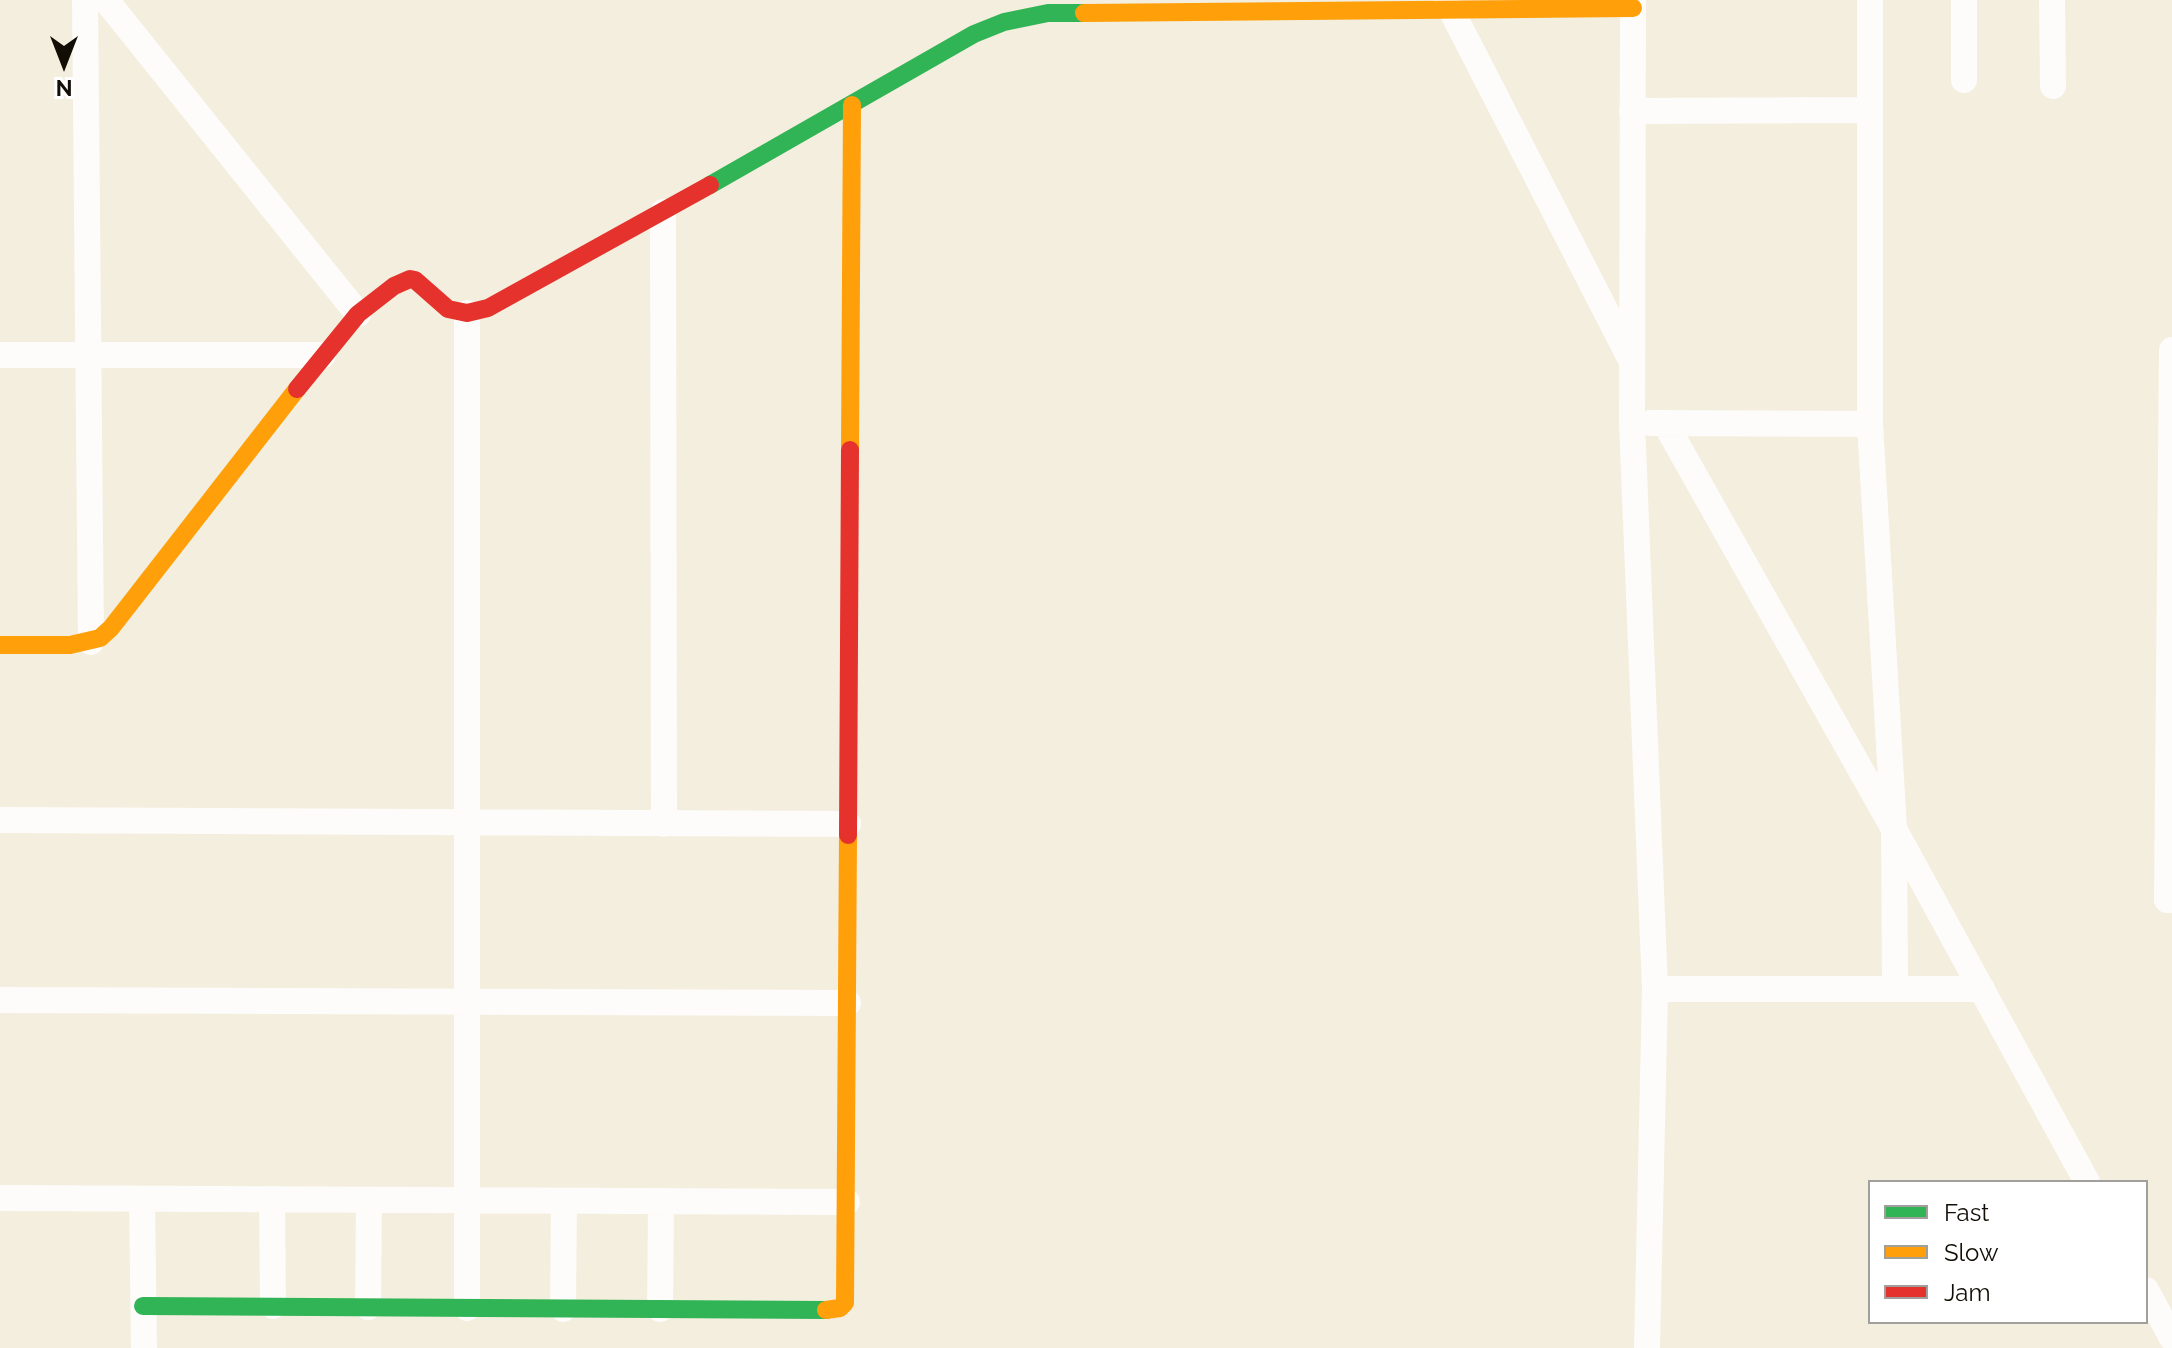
<!DOCTYPE html>
<html>
<head>
<meta charset="utf-8">
<style>
	body { margin:0 }
	#map { position:relative; width:2172px; height:1348px; overflow:hidden; background:#f4eede; font-family:Raleway,sans-serif }
	canvas { display:block }
	.legend { position:absolute; left:1868px; top:1180px; width:280px; height:144px; box-sizing:border-box; background:#fff; border:2px solid #a09f9b; margin:0; padding:10px 14px; list-style:none; font-size:24px; color:#120e05 }
	.legend li { display:flex; align-items:center; gap:16px; height:40px }
	.legend b { width:40px; border:2px solid #a09f9b }
	.north { position:absolute; left:24px; top:24px; width:80px; height:80px; -webkit-text-stroke:6px #fff; paint-order:stroke; rotate:180deg; font-size:22px; font-weight:700; line-height:32px; text-align:center; color:#120e05 }
	.north::after { content:''; display:block; margin:auto; width:28px; height:36px; background:#120e05; clip-path:polygon(50% 0,100% 100%,50% 72%,0 100%) }
</style>
</head>
<body>
<div id="map">
<canvas width="2172" height="1348"></canvas>
<ul class="legend">
<li><b style="height:10px;background:#30b455"></b>Fast</li>
<li><b style="height:10px;background:#ff9f0a"></b>Slow</li>
<li><b style="height:10px;background:#e5322d"></b>Jam</li>
</ul>
<div class="north">N</div>
</div>
<script>
const ctx = document.querySelector('canvas').getContext('2d');
ctx.lineJoin = 'round';
function poly(rows) {
  const path = new Path2D();
  for (const r of rows) {
    path.moveTo(r[0], r[1]);
    for (let i = 2; i < r.length; i += 2) path.lineTo(r[i], r[i + 1]);
  }
  return path;
}
function trace(path, color, width, dash) {
  ctx.strokeStyle = color;
  ctx.lineWidth = width;
  ctx.lineCap = dash ? 'butt' : 'round';
  ctx.setLineDash(dash || []);
  ctx.stroke(path);
}
trace(poly([
	[85,0,91,642],
	[106,0,358,314],
	[1446,0,1631,360],
	[1633,0,1632,423,1655,989,1647,1348],
	[1870,0,1870,424,1894,829,1895,989],
	[1964,0,1964,80],
	[2052,0,2053,86],
	[1632,111,1870,110],
	[663,212,664,824],
	[2172,350,2167,900,2172,900],
	[0,355,323,355],
	[1650,423,1870,424],
	[1665,423,1894,829,2087,1182],
	[0,820,848,824],
	[1655,989,1982,989],
	[0,1000,848,1003],
	[0,1198,847,1202],
	[142,1199,144,1348],
	[272,1199,273,1306],
	[2146,1290,2172,1338],
	[368,1307,369,1200],
	[467,1308,467,313],
	[563,1309,564,1201],
	[660,1309,661,1202]
]), '#fdfcfa', 26);
trace(poly([
	[710,185,974,34,1004,22,1048,13,1084,13],
	[143,1306,826,1310]
]), '#30b455', 18);
trace(poly([
	[1084,13,1633,8],
	[850,450,852,105],
	[0,645,70,645,100,638,111,628,297,389],
	[826,1310,840,1308,845,1303,848,835]
]), '#ff9f0a', 18);
trace(poly([
	[297,389,358,314,394,286,410,279,415,280,448,309,467,313,488,308,710,185],
	[848,835,850,450]
]), '#e5322d', 18);
</script>
</body>
</html>
